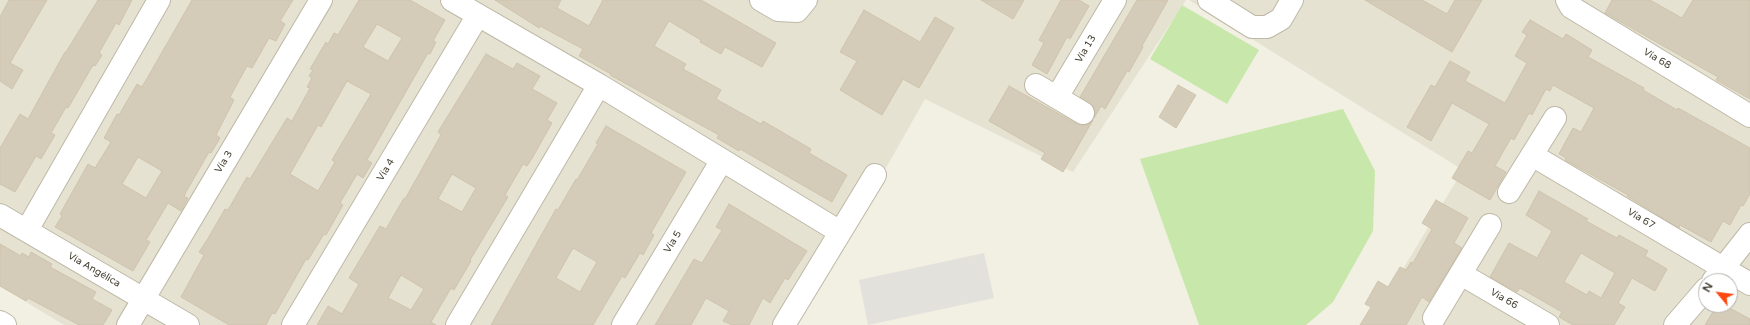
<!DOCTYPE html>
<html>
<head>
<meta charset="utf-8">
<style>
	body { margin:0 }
	#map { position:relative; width:1750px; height:325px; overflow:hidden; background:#f2efe3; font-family:"Varela Round",sans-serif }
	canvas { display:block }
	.north { position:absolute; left:1698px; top:273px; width:40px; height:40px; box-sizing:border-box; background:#fff; border:1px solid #b4b2ad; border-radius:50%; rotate:299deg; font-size:11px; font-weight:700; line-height:16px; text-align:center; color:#443f33 }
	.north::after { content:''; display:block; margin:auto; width:14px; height:18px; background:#ff480e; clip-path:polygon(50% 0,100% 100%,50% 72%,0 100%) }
</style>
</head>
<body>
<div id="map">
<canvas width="1750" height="325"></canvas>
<div class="north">N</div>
</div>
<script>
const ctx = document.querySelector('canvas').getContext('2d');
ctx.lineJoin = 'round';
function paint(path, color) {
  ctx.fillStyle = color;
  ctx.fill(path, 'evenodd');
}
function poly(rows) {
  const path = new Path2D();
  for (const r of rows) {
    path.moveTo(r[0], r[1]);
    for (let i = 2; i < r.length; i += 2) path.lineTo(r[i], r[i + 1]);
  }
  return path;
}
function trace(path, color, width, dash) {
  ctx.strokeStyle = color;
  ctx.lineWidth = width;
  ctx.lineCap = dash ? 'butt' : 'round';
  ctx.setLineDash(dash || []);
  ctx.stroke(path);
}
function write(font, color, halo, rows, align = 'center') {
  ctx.font = font + ' "Varela Round",sans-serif';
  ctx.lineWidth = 3;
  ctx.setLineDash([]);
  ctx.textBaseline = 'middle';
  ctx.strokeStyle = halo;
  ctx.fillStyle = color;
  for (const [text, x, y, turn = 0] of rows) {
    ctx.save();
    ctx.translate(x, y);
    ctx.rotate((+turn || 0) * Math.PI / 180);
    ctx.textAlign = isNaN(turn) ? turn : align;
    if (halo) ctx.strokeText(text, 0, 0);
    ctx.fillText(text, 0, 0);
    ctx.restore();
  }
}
paint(poly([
	[0,0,1186,0,1073,172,925,99,797,325,64,325,0,286],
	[1189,0,1750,0,1750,325,1369,325,1463,170],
	[1706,281,1730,281,1730,305,1706,305]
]), '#e6e2d1');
paint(poly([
	[1182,5,1259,50,1227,104,1150,59],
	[1343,109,1375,171,1373,231,1333,302,1306,325,1199,325,1140,159]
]), '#c7e8aa');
paint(poly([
	[984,253,994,298,868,325,859,280]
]), '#e3e1dc');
const building = poly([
	[9,0,47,0,10,63,23,70,12,89,0,81,0,17,9,0],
	[98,0,132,0,119,25,116,23,99,53,102,55,95,66,93,65,68,108,66,107,51,133,55,135,41,159,36,156,15,192,0,184,0,148,20,114,28,119,65,52,66,52,98,0],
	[192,0,293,0,280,21,285,24,276,41,269,38,252,68,247,66,230,97,234,100,216,135,220,138,211,153,209,152,186,192,184,197,188,198,181,211,168,203,146,240,150,242,133,271,55,227,62,216,60,214,88,164,95,168,111,142,104,138,117,114,119,115,137,84,142,87,192,0],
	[138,157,162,171,146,198,122,184,138,157],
	[359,0,410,0,445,20,433,41,436,42,430,54,428,53,367,160,372,163,363,178,357,174,340,203,343,205,326,235,324,234,308,260,306,259,275,314,272,313,266,325,229,325,181,297,204,255,199,252,207,240,225,209,228,210,247,177,250,179,287,118,292,121,310,88,307,87,312,78,309,76,313,70,310,69,326,42,328,44,334,33,338,35,359,0],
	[377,24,402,38,388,61,363,47,377,24],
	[347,81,371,94,332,160,335,162,318,191,290,174,318,125,321,127,347,81],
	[495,0,561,0,557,8,589,26,603,0,701,0,776,43,762,67,725,47,721,54,700,42,701,40,669,21,654,46,686,64,683,69,721,90,716,99,761,124,763,121,811,149,809,153,847,175,832,202,740,149,739,151,717,138,719,135,610,75,611,74,579,56,583,49,540,26,539,28,495,0],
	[981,0,1024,0,1013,19,981,0],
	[1061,0,1079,0,1089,6,1070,39,1067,37,1047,74,1032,65,1044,43,1039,40,1061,0],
	[1137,0,1168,0,1142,46,1143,47,1129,72,1127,71,1105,109,1101,106,1094,118,1095,113,1094,107,1080,97,1137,0],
	[1365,0,1422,0,1447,14,1455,0,1482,0,1452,52,1365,0],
	[1612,0,1650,0,1682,18,1693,0,1750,0,1750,99,1716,80,1718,77,1605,13,1612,0],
	[864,10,920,42,935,17,954,28,919,88,903,79,882,115,840,90,857,61,840,52,864,10],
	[1530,20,1563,39,1566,34,1592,50,1588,57,1644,88,1643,90,1677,110,1678,108,1750,148,1750,194,1743,206,1741,205,1730,225,1723,221,1711,242,1680,225,1679,228,1627,196,1628,195,1565,160,1566,158,1559,154,1573,128,1581,132,1594,108,1553,85,1550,91,1546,89,1532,115,1529,113,1514,140,1511,138,1495,166,1506,172,1490,200,1452,178,1468,151,1472,153,1489,124,1452,103,1431,141,1407,127,1431,85,1435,87,1450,61,1470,72,1465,81,1505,103,1527,63,1515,56,1527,35,1522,32,1530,20],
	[486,54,513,69,517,63,540,76,532,89,557,103,547,120,552,123,531,160,527,166,523,164,505,195,508,197,470,260,471,261,454,290,451,288,431,322,436,325,317,325,328,306,342,314,359,284,349,278,380,226,386,229,404,198,405,199,441,135,438,132,486,54],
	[452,174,476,188,462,212,438,199,452,174],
	[401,275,424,289,411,310,388,298,401,275],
	[1178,85,1196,95,1176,128,1159,117,1178,85],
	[1009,86,1077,124,1083,125,1089,124,1093,120,1063,172,1041,159,1045,153,989,121,1009,86],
	[606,126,686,172,651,233,654,235,643,255,640,253,625,278,622,276,593,325,491,325,556,209,558,210,576,179,577,180,598,144,596,143,606,126],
	[573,248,597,262,580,292,556,278,573,248],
	[1539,191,1588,219,1586,221,1617,238,1619,235,1648,251,1645,256,1667,269,1655,291,1632,278,1618,303,1625,307,1614,325,1573,325,1559,317,1562,312,1520,288,1517,292,1490,277,1509,243,1537,258,1552,231,1526,215,1539,191],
	[1581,253,1615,273,1601,298,1589,291,1587,295,1564,282,1581,253],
	[1436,200,1468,218,1454,243,1462,248,1429,302,1422,297,1406,325,1360,325,1371,307,1365,304,1378,281,1388,287,1400,267,1406,270,1411,262,1413,263,1432,229,1422,223,1436,200],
	[729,204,807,251,788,280,785,278,770,303,763,298,749,325,732,325,723,321,729,311,706,298,691,325,655,325,694,259,702,263,722,230,716,227,729,204],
	[0,244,21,256,22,253,29,257,31,252,52,264,50,267,96,292,92,299,112,310,103,325,79,325,28,298,26,301,0,286,0,244],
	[1717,305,1724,305,1750,319,1750,325,1705,325,1717,305]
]);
paint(building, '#d4ccb9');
trace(building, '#cfc4ac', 1);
const minor = poly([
	[452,0,599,85,840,232],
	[761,0,778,10,797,11,806,0],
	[1209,0,1252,27,1267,27,1281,19,1292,0],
	[1567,0,1571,7,1750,116],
	[1036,85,1083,113],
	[1057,97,1115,0],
	[1532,155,1750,284],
	[1509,192,1555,118],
	[0,215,188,325],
	[27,230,159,0],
	[1461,274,1548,325],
	[1713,281,1750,234],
	[1434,318,1490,225],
	[0,322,5,325],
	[128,325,321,0],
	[293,325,478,15],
	[457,325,599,85],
	[623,325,722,160],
	[784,325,875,175],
	[1675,325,1706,289]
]);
trace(minor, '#beb8a6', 24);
trace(minor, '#fff', 22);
write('10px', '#443f33', '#fff', [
	["Vía 13",1086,49,-59],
	["Vía 68",1657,59,31],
	["Vía 3",224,162,-59],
	["Vía 4",386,170,-59],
	["Vía 67",1641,219,31],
	["Vía 5",673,242,-59],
	["Vía Angélica",94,270,30],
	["Vía 66",1504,299,30]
]);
</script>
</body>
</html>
